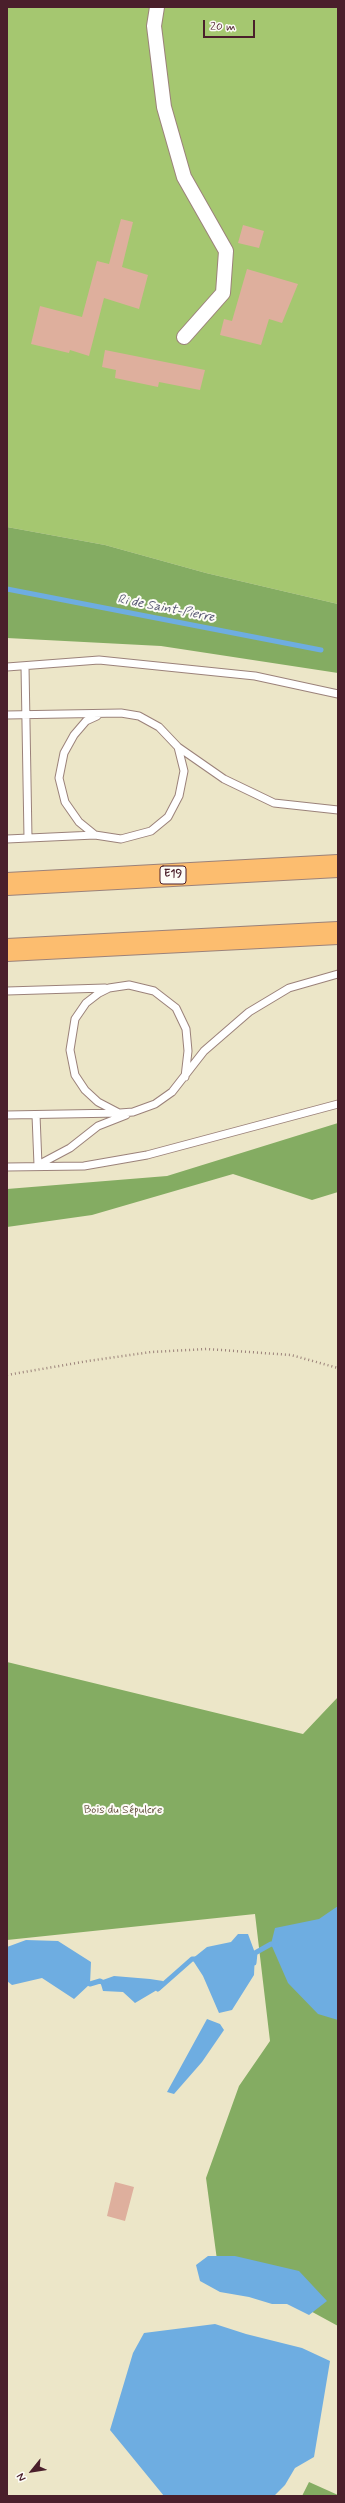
<!DOCTYPE html>
<html>
<head>
<meta charset="utf-8">
<style>
	body { margin:0 }
	#map { position:relative; width:345px; height:2503px; overflow:hidden; background:#ece6c8; font-family:Mynerve,sans-serif }
	canvas { display:block }
	.frame { position:absolute; inset:0; border:8px solid #4a1f2b; pointer-events:none }
	.north { position:absolute; left:12px; top:2451px; width:40px; height:40px; -webkit-text-stroke:3px #fdfcf7; paint-order:stroke; rotate:240deg; font-size:11px; font-weight:700; line-height:16px; text-align:center; color:#4a1f2b }
	.north::after { content:''; display:block; margin:auto; width:14px; height:18px; background:#4a1f2b; clip-path:polygon(50% 0,100% 100%,50% 72%,0 100%) }
	.scale { position:absolute; left:203px; top:20px; width:52px; height:18px; box-sizing:border-box; border:2px solid #4a1f2b; border-top:0; padding-left:5px; font-size:12px; line-height:14px; white-space:nowrap; color:#4a1f2b; -webkit-text-stroke:3px #fdfcf7; paint-order:stroke }
</style>
</head>
<body>
<div id="map">
<canvas width="345" height="2503"></canvas>
<div class="frame"></div>
<div class="north">N</div>
<div class="scale">20 m</div>
</div>
<script>
const ctx = document.querySelector('canvas').getContext('2d');
ctx.lineJoin = 'round';
function paint(path, color) {
  ctx.fillStyle = color;
  ctx.fill(path, 'evenodd');
}
function poly(rows) {
  const path = new Path2D();
  for (const r of rows) {
    path.moveTo(r[0], r[1]);
    for (let i = 2; i < r.length; i += 2) path.lineTo(r[i], r[i + 1]);
  }
  return path;
}
function trace(path, color, width, dash) {
  ctx.strokeStyle = color;
  ctx.lineWidth = width;
  ctx.lineCap = dash ? 'butt' : 'round';
  ctx.setLineDash(dash || []);
  ctx.stroke(path);
}
function write(font, color, halo, rows, align = 'center') {
  ctx.font = font + ' Mynerve,sans-serif';
  ctx.lineWidth = 4;
  ctx.setLineDash([]);
  ctx.textBaseline = 'middle';
  ctx.strokeStyle = halo;
  ctx.fillStyle = color;
  for (const [text, x, y, turn = 0] of rows) {
    ctx.save();
    ctx.translate(x, y);
    ctx.rotate((+turn || 0) * Math.PI / 180);
    ctx.textAlign = isNaN(turn) ? turn : align;
    if (halo) ctx.strokeText(text, 0, 0);
    ctx.fillText(text, 0, 0);
    ctx.restore();
  }
}
paint(poly([
	[7,7,338,7,338,604,206,573,105,545,7,527]
]), '#a5c770');
paint(poly([
	[7,527,105,545,206,573,338,604,338,673,161,646,7,638],
	[338,1123,338,1192,312,1200,233,1174,92,1215,7,1227,7,1189,167,1176],
	[7,1662,303,1734,338,1697,338,2326,217,2260,206,2178,239,2086,270,2041,255,1914,7,1940],
	[309,2482,338,2495,338,2496,302,2496]
]), '#84ac62');
paint(poly([
	[338,1906,338,2020,318,2014,288,1983,271,1944,275,1928,319,1919],
	[238,1934,248,1934,255,1953,254,1975,232,2010,219,2013,203,1976,192,1959,207,1947,231,1942],
	[26,1940,58,1941,91,1962,90,1984,74,1999,42,1978,12,1985,7,1981,7,1947],
	[114,1976,150,1979,163,1981,162,1987,135,2003,123,1992,103,1991,100,1981],
	[207,2019,220,2024,224,2030,202,2062,174,2094,167,2092],
	[208,2256,235,2256,299,2271,327,2301,309,2315,287,2304,272,2304,249,2297,220,2292,200,2281,196,2265],
	[215,2324,246,2334,302,2348,330,2361,314,2457,295,2468,285,2485,274,2496,164,2496,110,2430,133,2353,144,2333]
]), '#6eade1');
trace(poly([
	[7,589,321,650],
	[254,1963,255,1953,271,1944,276,1945],
	[84,1981,90,1984,100,1981,106,1984],
	[158,1989,192,1959,199,1959]
]), '#6eade1', 5);
paint(poly([
	[121,219,133,222,122,267,148,275,139,309,104,298,89,356,70,350,69,353,31,344,40,306,82,317,97,261,109,264],
	[243,225,264,231,259,248,238,243],
	[247,269,298,284,282,323,269,319,261,345,220,335,224,319,232,321],
	[105,350,205,370,200,390,159,382,158,387,115,378,116,370,102,367],
	[115,2182,134,2187,125,2221,107,2216]
]), '#deaf9d');
const service = poly([
	[25,666,28,838],
	[7,667,99,660,255,676,338,694],
	[7,715,121,713,139,716,159,727,178,747,224,779,274,803,338,810],
	[97,716,86,721,74,735,64,753,59,778,65,802,79,822,95,835,121,839,151,831,168,817,179,796,184,771,178,747],
	[7,839,95,835],
	[7,991,105,988],
	[119,1113,98,1102,85,1090,75,1075,70,1050,75,1019,86,1003,99,993,109,988,129,985,154,991,176,1008,186,1029,188,1051,185,1077],
	[7,1115,120,1113,133,1112,155,1104,172,1092,204,1051,249,1012,289,988,338,974],
	[36,1115,38,1165,70,1148,98,1126,126,1115],
	[7,1167,84,1166,147,1155,338,1104]
]);
const minor = poly([
	[157,7,154,26,164,107,184,177,226,251,223,293,184,337]
]);
const motorway = poly([
	[7,884,338,866],
	[7,950,338,933]
]);
trace(service, '#9b827a', 9);
trace(minor, '#9b827a', 16);
trace(motorway, '#9b827a', 24);
trace(poly([
	[7,1375,88,1361,151,1352,207,1349,291,1355,338,1368]
]), '#9b827a', 2.5, [1, 3]);
trace(service, '#fff', 7);
trace(minor, '#fff', 14);
trace(motorway, '#fcbd6f', 22);
for (const [x, y, w] of [
	[173,875,26]
]) {
  const box = new Path2D();
  box.roundRect(x - w / 2, y - 9, w, 18, 3);
  ctx.fillStyle = '#fdfcf7';
  ctx.fill(box);
  trace(box, '#4a1f2b', 1);
}
write('bold 11px', '#4a1f2b', null, [
	["E19",173,875]
]);
write('12px', '#655140', '#fdfcf7', [
	["Bois du Sépulcre",123,1810]
]);
write('italic 13px', '#585874', '#fdfcf7', [
	["Ri de Saint-Pierre",166,609,11]
]);
</script>
</body>
</html>
